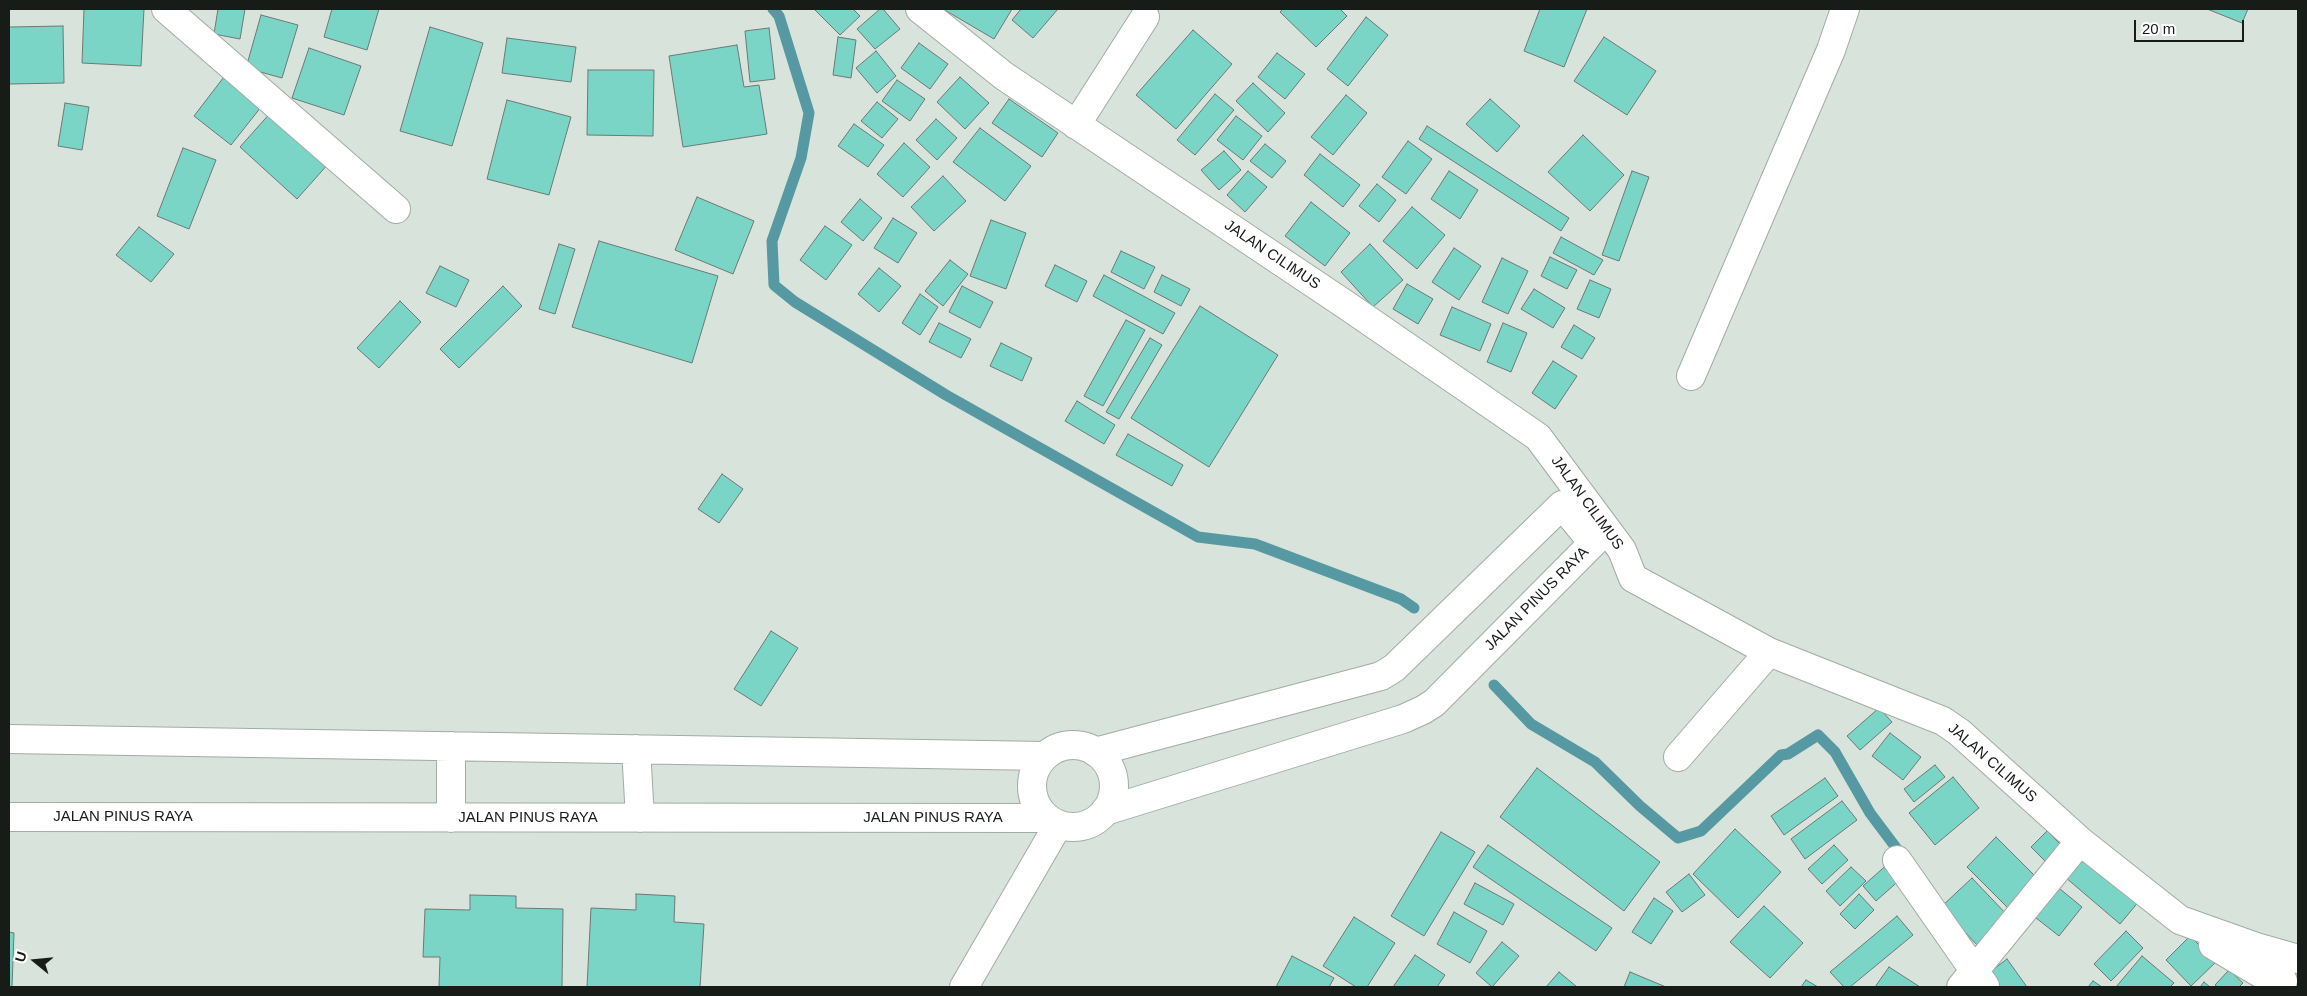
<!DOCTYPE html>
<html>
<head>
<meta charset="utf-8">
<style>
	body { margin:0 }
	#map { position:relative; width:2307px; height:996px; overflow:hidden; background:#d8e3db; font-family:Arial,sans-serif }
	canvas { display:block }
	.frame { position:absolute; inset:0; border:10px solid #181c19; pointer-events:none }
	.north { position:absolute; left:10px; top:936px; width:50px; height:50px; -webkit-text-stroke:4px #fff; paint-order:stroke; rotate:287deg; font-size:14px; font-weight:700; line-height:20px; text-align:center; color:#181c19 }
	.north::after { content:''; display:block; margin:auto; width:18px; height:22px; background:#181c19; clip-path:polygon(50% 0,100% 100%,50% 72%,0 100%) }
	.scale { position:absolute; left:2134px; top:20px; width:110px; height:22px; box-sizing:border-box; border:2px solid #181c19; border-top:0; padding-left:6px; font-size:15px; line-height:18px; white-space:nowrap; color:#181c19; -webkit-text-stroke:4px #fff; paint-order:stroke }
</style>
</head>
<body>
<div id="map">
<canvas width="2307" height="996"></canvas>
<div class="frame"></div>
<div class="north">U</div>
<div class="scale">20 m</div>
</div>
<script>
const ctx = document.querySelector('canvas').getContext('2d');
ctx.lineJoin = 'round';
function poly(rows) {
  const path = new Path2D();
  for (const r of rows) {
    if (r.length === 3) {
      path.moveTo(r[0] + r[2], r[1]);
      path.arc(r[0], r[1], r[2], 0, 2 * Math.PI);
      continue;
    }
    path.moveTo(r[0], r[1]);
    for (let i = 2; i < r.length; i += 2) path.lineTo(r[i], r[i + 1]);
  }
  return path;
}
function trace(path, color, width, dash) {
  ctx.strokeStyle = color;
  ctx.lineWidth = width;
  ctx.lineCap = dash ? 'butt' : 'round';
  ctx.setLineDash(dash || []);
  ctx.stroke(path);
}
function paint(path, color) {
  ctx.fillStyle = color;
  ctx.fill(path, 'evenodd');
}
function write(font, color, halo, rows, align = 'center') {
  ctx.font = font + ' Arial,sans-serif';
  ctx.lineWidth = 5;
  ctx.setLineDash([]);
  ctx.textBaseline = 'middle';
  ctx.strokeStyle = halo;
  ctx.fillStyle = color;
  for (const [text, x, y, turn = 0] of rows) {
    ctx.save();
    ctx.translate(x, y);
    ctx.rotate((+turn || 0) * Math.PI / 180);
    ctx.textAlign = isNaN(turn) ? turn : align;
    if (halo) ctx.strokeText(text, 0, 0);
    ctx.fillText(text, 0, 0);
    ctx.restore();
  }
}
trace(poly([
	[773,9,779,16,809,113,801,158,772,241,774,285,795,302,946,395,1198,537,1255,544,1401,599,1414,608],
	[1494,685,1531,724,1595,762,1640,806,1678,838,1701,831,1781,755,1788,754,1818,735,1835,752,1870,813,1903,857]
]), '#5699a2', 11);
const building = poly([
	[84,9,144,9,141,66,82,63,84,9],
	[218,9,245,9,240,39,214,34,218,9],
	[332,9,379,9,367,50,324,37,332,9],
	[814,9,853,9,860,16,840,35,814,9],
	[880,9,883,9,900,29,875,49,857,29,880,9],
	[943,9,1012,9,994,39,943,9],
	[1021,9,1058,9,1033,38,1012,20,1021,9],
	[1283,9,1340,9,1347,16,1316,47,1280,12,1283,9],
	[1540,9,1587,9,1564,67,1524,51,1540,9],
	[2207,9,2248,9,2242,23,2207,9],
	[261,15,298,25,282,78,246,68,261,15],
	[1366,17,1388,35,1348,86,1327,69,1366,17],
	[63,26,64,83,9,84,9,27,63,26],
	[430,27,483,43,452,146,400,131,430,27],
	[769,28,775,79,750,82,745,31,769,28],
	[1193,30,1232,64,1176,129,1136,95,1193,30],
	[838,37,856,40,851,78,833,75,838,37],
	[1604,37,1656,71,1627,115,1574,81,1604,37],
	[507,38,576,47,571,82,502,73,507,38],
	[919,43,948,64,930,89,901,68,919,43],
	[737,45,744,87,759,85,767,134,683,147,669,56,737,45],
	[309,48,361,66,344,115,292,98,309,48],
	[876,51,896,76,877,93,856,68,876,51],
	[1277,53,1305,74,1285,99,1258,77,1277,53],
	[588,70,654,70,653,136,587,135,588,70],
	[227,73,265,102,231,145,194,116,227,73],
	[960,77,989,103,965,129,937,102,960,77],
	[897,80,925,99,910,121,882,101,897,80],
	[1253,83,1285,113,1268,132,1236,101,1253,83],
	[1215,94,1234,110,1195,155,1177,140,1215,94],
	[1346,95,1367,113,1333,155,1311,137,1346,95],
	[1009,99,1058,133,1042,157,992,123,1009,99],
	[1490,99,1520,126,1497,152,1466,124,1490,99],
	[507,100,571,117,549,195,487,179,507,100],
	[877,102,898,119,882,138,861,121,877,102],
	[65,103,89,107,82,150,58,146,65,103],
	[272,111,329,163,297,199,240,147,272,111],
	[1236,116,1262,136,1243,160,1217,140,1236,116],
	[936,119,957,138,937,160,916,140,936,119],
	[854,124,884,145,868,167,838,146,854,124],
	[1427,126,1569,218,1561,231,1419,139,1427,126],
	[980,128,1031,166,1005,201,953,162,980,128],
	[1583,135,1624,175,1590,211,1548,172,1583,135],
	[1408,141,1432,159,1406,194,1382,177,1408,141],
	[904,143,930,167,903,197,877,174,904,143],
	[1265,144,1286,161,1272,178,1250,161,1265,144],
	[183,148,216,160,189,229,157,216,183,148],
	[1224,151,1241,170,1219,190,1201,170,1224,151],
	[1320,154,1360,185,1343,207,1304,175,1320,154],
	[1248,171,1267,187,1245,212,1227,195,1248,171],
	[1449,171,1478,190,1460,219,1431,199,1449,171],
	[1632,171,1649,177,1619,261,1602,255,1632,171],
	[943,176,966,201,934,231,911,207,943,176],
	[1377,184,1396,200,1379,222,1359,206,1377,184],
	[697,197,754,221,733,274,675,250,697,197],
	[860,199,882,218,863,241,841,222,860,199],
	[1311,202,1350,233,1325,266,1285,236,1311,202],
	[1412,207,1445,235,1417,269,1383,241,1412,207],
	[893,218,917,233,898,263,874,248,893,218],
	[991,220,1026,233,1006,289,970,276,991,220],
	[825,226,852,245,826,280,800,260,825,226],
	[139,227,174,254,151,282,116,255,139,227],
	[1561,237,1603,260,1594,275,1553,253,1561,237],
	[599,241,718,276,692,363,572,327,599,241],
	[559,244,575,249,555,314,539,309,559,244],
	[1370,244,1403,280,1373,307,1341,272,1370,244],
	[1454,248,1481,266,1459,300,1432,282,1454,248],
	[1121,251,1155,267,1144,289,1111,272,1121,251],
	[1550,257,1577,270,1567,289,1541,276,1550,257],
	[1502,258,1528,271,1508,314,1482,302,1502,258],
	[950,260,968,274,943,306,925,291,950,260],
	[1055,265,1087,281,1077,302,1045,286,1055,265],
	[440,266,469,280,456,307,426,293,440,266],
	[879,268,901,286,879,312,858,294,879,268],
	[1104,275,1175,313,1163,334,1093,296,1104,275],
	[1162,275,1190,289,1181,306,1154,292,1162,275],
	[1590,280,1611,289,1599,318,1577,309,1590,280],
	[1407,284,1433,299,1418,324,1393,309,1407,284],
	[503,286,522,306,459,368,440,349,503,286],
	[962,286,993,302,980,328,949,312,962,286],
	[1534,289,1565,308,1553,328,1521,309,1534,289],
	[920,294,938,307,920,335,902,323,920,294],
	[400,301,421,322,379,368,357,348,400,301],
	[1200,306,1278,355,1209,467,1131,418,1200,306],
	[1452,307,1491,324,1480,351,1440,335,1452,307],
	[1126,320,1145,330,1103,406,1084,396,1126,320],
	[939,323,971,339,961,358,929,342,939,323],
	[1503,323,1527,333,1511,372,1487,362,1503,323],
	[1574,325,1595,338,1582,359,1561,347,1574,325],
	[1150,338,1162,345,1119,419,1106,412,1150,338],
	[1001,343,1032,358,1022,381,990,366,1001,343],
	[1553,361,1577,376,1555,409,1532,393,1553,361],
	[1077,401,1115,425,1104,444,1065,421,1077,401],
	[1128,434,1183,465,1172,486,1116,455,1128,434],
	[722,474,743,489,719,523,698,509,722,474],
	[771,631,798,648,761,706,734,689,771,631],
	[1879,708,1892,722,1860,750,1847,736,1879,708],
	[1890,733,1921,757,1903,780,1872,756,1890,733],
	[1935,765,1945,777,1914,802,1904,789,1935,765],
	[1537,768,1660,862,1624,911,1500,817,1537,768],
	[1953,777,1979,808,1935,845,1909,813,1953,777],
	[1825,778,1838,796,1784,835,1771,816,1825,778],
	[1842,801,1857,820,1805,859,1791,839,1842,801],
	[1735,829,1781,872,1738,918,1693,874,1735,829],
	[2047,831,2063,847,2047,863,2031,847,2047,831],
	[1441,832,1475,852,1424,936,1391,916,1441,832],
	[1996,837,2040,881,2011,911,1967,867,1996,837],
	[1488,845,1612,928,1596,951,1473,867,1488,845],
	[1834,845,1848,860,1822,884,1808,869,1834,845],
	[2084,854,2140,900,2120,924,2065,877,2084,854],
	[1890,862,1903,877,1876,901,1863,886,1890,862],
	[1851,867,1866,881,1840,906,1826,891,1851,867],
	[1689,874,1705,895,1682,912,1666,892,1689,874],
	[1972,878,2009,917,1979,947,1941,907,1972,878],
	[1475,883,1514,904,1503,925,1464,904,1475,883],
	[2054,884,2082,907,2059,936,2031,914,2054,884],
	[636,894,675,896,674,922,704,924,700,987,587,987,591,908,636,910,636,894],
	[1859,894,1874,910,1855,929,1840,914,1859,894],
	[470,895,516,896,516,908,563,909,562,987,439,987,440,957,423,957,425,909,470,910,470,895],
	[1654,898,1673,911,1651,944,1632,932,1654,898],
	[1764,906,1803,943,1770,978,1730,942,1764,906],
	[1454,912,1487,931,1470,963,1437,944,1454,912],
	[1897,916,1913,935,1850,987,1844,987,1830,972,1897,916],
	[1354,917,1395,943,1367,987,1356,987,1323,966,1354,917],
	[2126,931,2143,948,2111,981,2094,964,2126,931],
	[9,932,14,933,12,987,9,987,9,932],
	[2190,936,2216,962,2191,986,2166,960,2190,936],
	[1502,942,1519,956,1492,987,1476,973,1502,942],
	[1415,955,1445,975,1437,987,1393,987,1415,955],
	[1292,956,1334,978,1329,987,1276,987,1292,956],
	[2142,956,2174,983,2170,987,2116,987,2142,956],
	[2007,959,2027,987,1995,987,1986,975,2007,959],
	[1889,967,1920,987,1875,987,1889,967],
	[2229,970,2243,983,2239,987,2218,987,2215,985,2229,970],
	[1559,972,1577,987,1546,987,1559,972],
	[1630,972,1666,987,1624,987,1630,972],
	[1806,980,1818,987,1801,987,1806,980],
	[2093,981,2102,987,2088,987,2093,981],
	[2204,982,2210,987,2200,987,2204,982]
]);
paint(building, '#7ad5c6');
trace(building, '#6c7976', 1);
const minor = poly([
	[166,9,396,209],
	[920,9,1004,76,1346,305,1538,437,1622,550,1633,578,1769,652,1943,721,1959,732,2080,841,2180,920,2256,947,2298,959],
	[1076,125,1145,17],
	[1691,376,1831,50,1845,9],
	[9,739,1045,756],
	[1073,786,41],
	[451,746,451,818],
	[636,749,640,818],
	[1095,752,1381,676,1394,668,1562,505,1593,543,1434,703,1423,710,1403,719,1105,811],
	[1678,757,1769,652],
	[9,817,1047,818],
	[1897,860,1985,986],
	[2213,945,2260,973,2283,981],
	[964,987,1058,825],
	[1961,987,2080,841]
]);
trace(minor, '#a1aca4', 30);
trace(minor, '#fff', 28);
write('15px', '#181c19', '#fff', [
	["JALAN CILIMUS",1272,255,34],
	["JALAN CILIMUS",1587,503,54],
	["JALAN PINUS RAYA",1537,599,-45],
	["JALAN CILIMUS",1992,763,41],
	["JALAN PINUS RAYA",123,817],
	["JALAN PINUS RAYA",528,818],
	["JALAN PINUS RAYA",933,818]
]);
</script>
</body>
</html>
